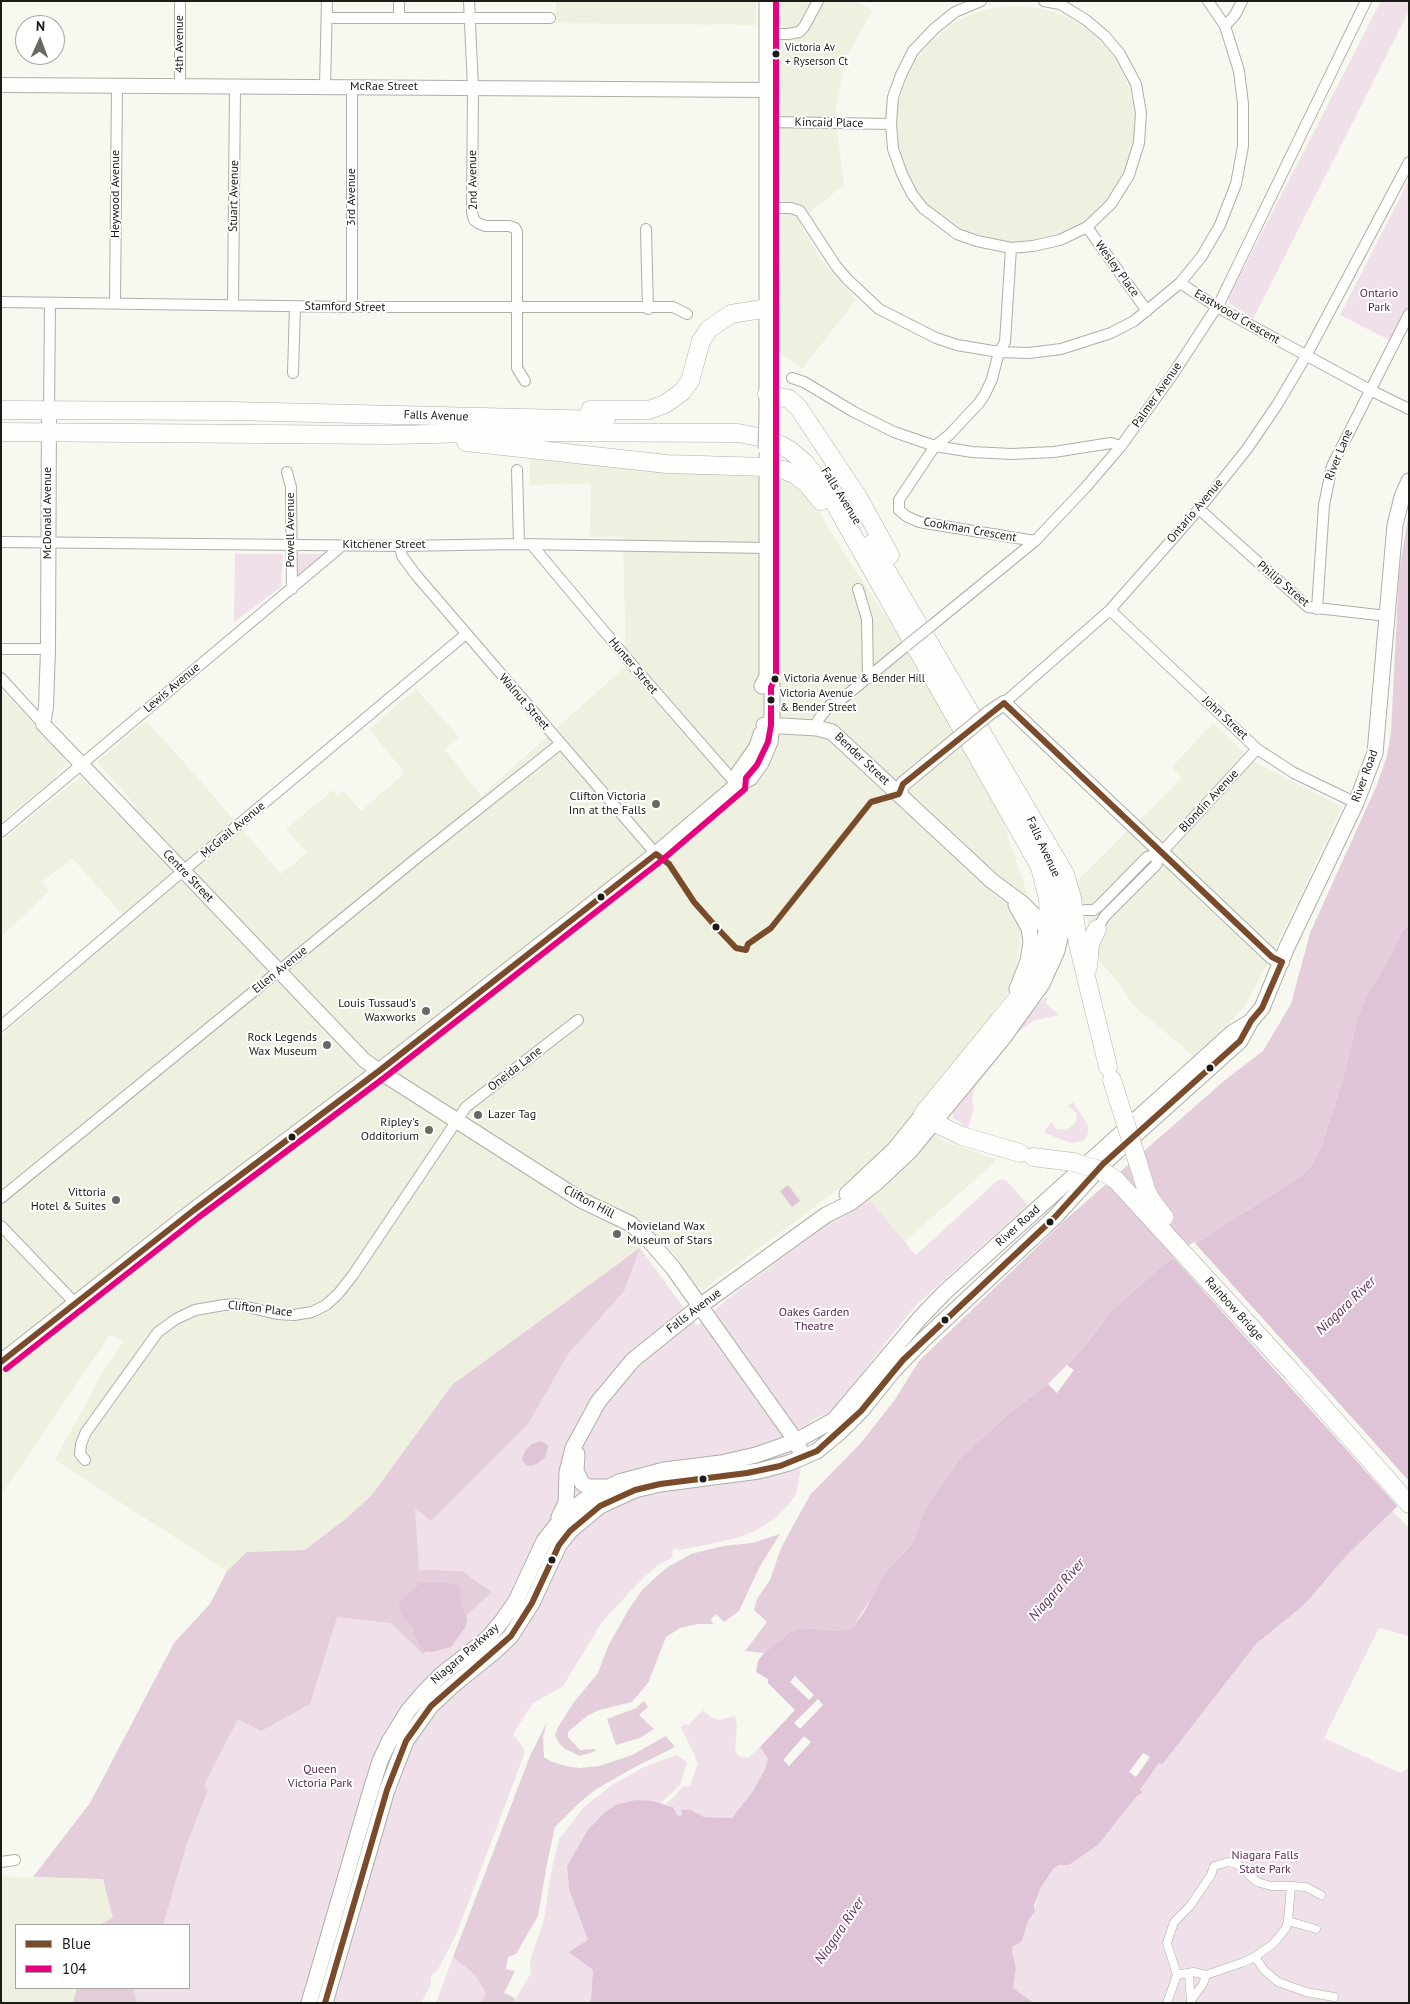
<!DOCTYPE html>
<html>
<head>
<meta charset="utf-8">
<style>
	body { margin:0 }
	#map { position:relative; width:1410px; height:2004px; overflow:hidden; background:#f7f8f0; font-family:"PT Sans",sans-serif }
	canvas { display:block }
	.frame { position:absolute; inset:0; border:2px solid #1b1c17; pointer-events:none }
	.legend { position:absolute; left:15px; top:1924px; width:175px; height:65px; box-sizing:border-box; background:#fff; border:1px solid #a4a4a2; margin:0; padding:6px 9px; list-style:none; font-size:15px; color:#1b1c17 }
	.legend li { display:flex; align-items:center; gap:10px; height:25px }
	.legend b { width:25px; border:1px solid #a4a4a2 }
	.north { position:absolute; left:15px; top:15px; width:50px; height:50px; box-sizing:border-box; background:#fff; border:1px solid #a4a4a2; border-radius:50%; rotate:2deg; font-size:14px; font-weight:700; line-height:20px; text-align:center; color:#1b1c17 }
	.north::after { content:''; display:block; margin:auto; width:18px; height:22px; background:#686963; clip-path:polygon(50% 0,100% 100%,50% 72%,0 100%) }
</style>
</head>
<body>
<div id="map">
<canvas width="1410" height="2004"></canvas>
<div class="frame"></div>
<ul class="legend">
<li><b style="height:6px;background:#7a4b2a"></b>Blue</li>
<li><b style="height:6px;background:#e5007d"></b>104</li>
</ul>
<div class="north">N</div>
</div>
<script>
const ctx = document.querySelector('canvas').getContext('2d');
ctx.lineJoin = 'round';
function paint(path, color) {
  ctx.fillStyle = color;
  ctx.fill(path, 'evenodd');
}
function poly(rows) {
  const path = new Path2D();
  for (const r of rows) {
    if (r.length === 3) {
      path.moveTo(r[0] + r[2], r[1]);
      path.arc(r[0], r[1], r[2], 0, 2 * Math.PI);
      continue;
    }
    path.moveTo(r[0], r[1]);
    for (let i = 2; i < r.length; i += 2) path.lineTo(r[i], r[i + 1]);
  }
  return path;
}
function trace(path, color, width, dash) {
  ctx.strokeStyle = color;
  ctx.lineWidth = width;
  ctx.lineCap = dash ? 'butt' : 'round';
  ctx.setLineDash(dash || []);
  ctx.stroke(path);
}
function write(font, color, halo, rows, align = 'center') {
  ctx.font = font + ' "PT Sans",sans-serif';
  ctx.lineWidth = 4;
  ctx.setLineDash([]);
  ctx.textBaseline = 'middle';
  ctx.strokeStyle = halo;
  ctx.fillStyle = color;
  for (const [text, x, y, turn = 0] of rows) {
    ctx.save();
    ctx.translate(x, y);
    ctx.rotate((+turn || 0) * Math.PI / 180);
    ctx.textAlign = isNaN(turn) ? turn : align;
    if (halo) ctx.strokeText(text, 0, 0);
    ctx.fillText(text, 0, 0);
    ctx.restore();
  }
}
paint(poly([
	[556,1,756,1,756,25,556,23],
	[778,1,857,1,872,11,846,58,835,112,844,185,812,210,802,227,821,260,856,300,802,369,778,351,782,200],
	[1016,125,119],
	[530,458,738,474,801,483,842,550,937,695,998,807,1028,896,1013,985,955,1066,914,1118,943,1140,994,1159,995,1162,904,1242,852,1179,703,1290,698,1288,671,1250,658,1238,640,1248,452,1385,372,1495,348,1517,305,1550,247,1552,227,1571,55,1460,103,1372,124,1341,110,1335,1,1495,1,1036,130,923,72,858,42,882,49,891,3,935,1,933,1,842,80,777,121,819,136,806,97,762,146,721,188,767,281,874,307,853,286,829,333,790,338,796,343,791,361,811,405,773,369,729,416,689,459,737,445,749,481,796,626,666,623,537,590,537,591,484,530,485],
	[1,690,63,753,65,764,54,779,1,822],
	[1213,723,1253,761,1342,807,1265,969,1242,1010,1196,1058,1133,1005,1121,986,1099,960,1076,882,1182,778,1172,767],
	[1,1877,104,1879,113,1918,99,1925,16,1925,16,1988,77,1988,73,2003,1,2003]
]), '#eef0e0');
paint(poly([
	[1381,1,1409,1,1409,11,1253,319,1229,303,1229,297],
	[1409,180,1409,305,1391,341,1340,315],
	[235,554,283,554,281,587,234,622],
	[298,554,325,554,325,555,300,575,297,573],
	[1046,996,1048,998,1045,1003,1059,1015,1033,1021,1013,1036,1013,1039,975,1087,972,1099,974,1108,968,1128,953,1118,953,1106,1024,1018,1027,1018],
	[1073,1102,1088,1125,1088,1133,1086,1138,1083,1141,1072,1143,1044,1133,1051,1122,1056,1129,1067,1130,1077,1121,1076,1113,1068,1106],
	[998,1180,1006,1180,1028,1205,916,1305,832,1410,826,1414,818,1417,794,1432,803,1457,796,1494,787,1506,773,1520,757,1530,740,1537,701,1546,679,1550,673,1549,672,1558,657,1566,639,1582,602,1622,563,1686,532,1704,513,1734,524,1748,525,1752,494,1835,456,1935,437,1971,431,1976,431,1984,421,2003,73,2003,77,1988,189,1988,189,1925,99,1925,113,1918,104,1879,348,1517,372,1495,452,1385,640,1248,697,1326,731,1296,866,1196,916,1255],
	[1392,1511,1409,1527,1409,1636,1379,1628,1324,1738,1400,1773,1409,1767,1409,2003,1034,2003,1013,1988,1016,1968,1012,1951,1013,1948,1022,1941,1028,1921,1033,1916,1040,1889,1053,1869,1059,1865,1069,1865,1098,1845,1136,1797,1143,1792,1140,1790,1159,1763,1162,1765,1256,1644,1305,1604,1347,1555],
	[703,1710,711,1717,719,1720,735,1716,737,1725,735,1752,741,1757,749,1758,760,1747,768,1759,765,1769,753,1791,732,1818,704,1817,691,1810,681,1811,682,1815,680,1816,677,1815,673,1807,666,1804,683,1787,690,1786,698,1763,681,1727,684,1724,689,1725],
	[677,1755,687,1762,680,1785,661,1803,653,1801,587,1831,567,1866,569,1889,588,1940,593,1970,591,2000,589,2003,513,2003,531,1973,530,1960,544,1920,551,1873,559,1839,584,1807,612,1785,644,1767],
	[453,1957,475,1975,486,1993,480,2003,436,2003]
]), '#f0e0e9');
paint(poly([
	[1409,511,1409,925,1402,931,1390,958,1357,1021,1343,1079,1321,1147,1310,1168,1299,1177,1164,1264,1110,1312,1089,1341,1063,1370,1043,1388,1012,1411,961,1457,925,1509,912,1544,892,1565,853,1627,842,1631,802,1628,790,1632,764,1653,745,1651,767,1622,754,1610,757,1599,770,1580,781,1548,810,1495,860,1444,894,1401,919,1361,1065,1220,1224,1081,1263,1051,1291,1004,1310,933,1376,787,1387,756,1391,732,1399,573],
	[640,1248,624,1291,568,1354,528,1424,431,1521,415,1508,419,1570,462,1571,492,1592,423,1654,391,1623,337,1617,310,1704,261,1731,238,1719,204,1785,208,1790,186,1846,163,1925,99,1925,113,1918,103,1879,33,1877,90,1803,174,1643,210,1604,227,1571,247,1552,305,1550,348,1517,372,1495,452,1385],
	[780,1534,760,1566,739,1611,724,1622,716,1614,711,1619,713,1624,698,1624,680,1628,666,1637,648,1683,632,1702,599,1710,587,1716,568,1732,568,1737,580,1750,595,1749,596,1751,580,1756,565,1749,559,1743,555,1735,558,1727,574,1702,598,1673,608,1646,629,1609,643,1589,666,1568,691,1554,723,1546,752,1543],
	[644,1701,648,1707,639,1715,654,1729,640,1738,616,1745,607,1719,636,1708],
	[547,1722,543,1737,544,1757,550,1761,565,1766,580,1768,599,1766,632,1755,666,1736,675,1747,633,1768,595,1790,579,1803,555,1827,547,1864,538,1916,516,1954,508,1957,506,1969,515,1971,504,1993,515,1998,513,2003,480,2003,486,1993,475,1975,453,1957,530,1756],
	[77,1988,133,1988,137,2003,73,2003]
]), '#e4cedc');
paint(poly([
	[1409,925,1409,1495,1347,1555,1305,1604,1256,1644,1162,1765,1159,1763,1140,1790,1143,1792,1136,1797,1098,1845,1069,1865,1059,1865,1053,1869,1040,1889,1034,1906,1035,1912,1028,1921,1022,1941,1013,1947,1012,1951,1016,1968,1013,1988,1034,2003,589,2003,591,2000,593,1970,569,1952,588,1940,569,1889,567,1866,587,1831,605,1812,618,1804,636,1800,653,1801,673,1807,677,1815,680,1816,682,1815,681,1810,691,1810,704,1817,732,1818,735,1814,753,1791,765,1769,768,1759,760,1747,795,1710,768,1683,768,1679,756,1672,758,1661,764,1653,790,1632,802,1628,842,1631,853,1627,864,1612,881,1580,892,1565,912,1544,925,1509,961,1457,1012,1411,1043,1388,1063,1370,1089,1341,1110,1312,1164,1264,1299,1177,1310,1168,1321,1147,1343,1079,1357,1021,1366,998,1390,958,1402,931],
	[788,1185,800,1201,792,1207,780,1191],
	[541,1441,545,1443,548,1446,545,1457,538,1463,531,1466,526,1465,522,1459,525,1451,532,1444],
	[434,1582,458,1585,461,1589,460,1603,467,1619,466,1626,451,1647,432,1652,423,1651,414,1634,414,1627,402,1616,399,1606,400,1602,420,1583]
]), '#dfc4d8');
paint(poly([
	[1194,1242,1409,1481,1409,1499,1399,1508,1172,1256],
	[1067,1365,1074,1370,1057,1393,1048,1384],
	[795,1676,814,1695,809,1700,790,1682],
	[818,1699,823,1705,800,1729,794,1723],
	[804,1736,811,1742,789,1766,783,1760],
	[1143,1753,1150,1757,1136,1777,1129,1772]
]), '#f7f8f0');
const pedestrian = poly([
	[1229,1862,1237,1864,1257,1882,1271,1886,1291,1886,1288,1921,1286,1928,1274,1943,1255,1957,1244,1962,1206,1975,1193,1972,1177,1975,1167,1943,1174,1922,1190,1906,1211,1875,1214,1866,1229,1862],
	[1291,1886,1306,1887,1321,1895],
	[1288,1921,1316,1929],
	[1255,1957,1264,1970,1278,1982,1306,1992,1334,1997],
	[1189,1974,1191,2003],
	[1192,1999,1203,1984,1206,1975],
	[1167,2003,1177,1975]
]);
const minor = poly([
	[469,1,473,88,472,212,474,220,478,223,485,226,509,226,515,228,517,232,517,368,525,381],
	[981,1,955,12,934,29,913,51,901,75,893,97,891,124,893,149,902,174,912,194,923,208,957,234,977,241,1011,248,1033,246,1060,240,1087,227,1111,204,1129,175,1139,143,1141,113,1136,84,1120,54,1105,36,1086,20,1060,4,1044,1],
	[327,18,550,18],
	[399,18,399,1],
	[1225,26,1235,15,1242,1],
	[767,34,788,34,799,32,804,27,818,1],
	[180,86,180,1],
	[325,87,327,1],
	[768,122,891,124],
	[767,208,791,208,800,211,836,266,847,279,879,309,936,338,957,345,999,352,1029,353,1061,349,1111,333,1134,321,1180,283,1202,256,1220,225,1236,184,1243,146,1243,104,1239,71,1225,26,1208,1],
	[1087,227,1147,311],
	[646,229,648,309],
	[1011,248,1005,342,999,352,992,379,985,394,979,403,949,435,935,446,899,500,899,510,906,516,919,522,1035,541],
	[1180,283,1217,307,1370,390,1409,409],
	[1,302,352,307,673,307,687,314],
	[115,303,117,86],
	[233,304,235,87],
	[352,307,352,87],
	[293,373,295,306],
	[792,378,804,382,854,412,894,432,935,446,972,452,1012,454,1054,452,1111,443,1121,446],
	[49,410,50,303],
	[517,470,519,544],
	[287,472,291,487,292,589],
	[1199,509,1308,607,1387,616],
	[1,542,400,546,519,544,767,548],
	[531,544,635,668,737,785],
	[400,546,402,556,416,575,656,854],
	[858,589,867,619,868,678],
	[1317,609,1324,505,1332,466,1409,314],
	[1110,610,1257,749,1294,773,1356,803],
	[931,626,1035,541,1086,487,1121,446,1171,377,1220,302,1366,1],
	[1,649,48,649],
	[1,678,43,724],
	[1004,703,1110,610,1199,509,1247,449,1277,405,1306,356,1409,162],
	[817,728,818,720,830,705,837,703,906,646],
	[1,832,343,545],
	[1085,910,1094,910,1099,906,1147,857,1161,853],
	[1097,929,1105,916,1156,865,1161,853,1257,749],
	[1,1026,177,876,466,634],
	[1,1198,418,857,560,744],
	[1,1226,74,1302],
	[85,1460,80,1454,81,1444,86,1432,158,1332,176,1319,195,1310,224,1305,235,1304,277,1314,294,1315,312,1312,326,1305,338,1294,353,1275,466,1107,578,1020],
	[1,1862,15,1860]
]);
const tertiary = poly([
	[1,85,766,90],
	[49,410,48,649,46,707,43,724,364,1060,379,1071],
	[989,713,1004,703,1272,957,1282,962],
	[899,794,903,784,955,741]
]);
const secondary = poly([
	[767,417,767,1],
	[762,686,767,677,767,455],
	[764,725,817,728,832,732,992,881,1023,904,1053,935],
	[737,785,738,774,757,747,761,734],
	[1016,905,1029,928,1031,942,1028,961,1017,989],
	[379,1071,581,1200,631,1224,648,1239,673,1268,796,1441,800,1450],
	[847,1194,894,1150,923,1114],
	[1,1362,194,1210,379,1071,656,854,737,785,750,778,761,763,770,742,772,726,772,685,767,677],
	[577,1454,576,1471,582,1483,588,1487,605,1487],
	[559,1517,566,1503,567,1472,573,1448,598,1402,633,1360,700,1306,826,1215,850,1203,876,1183,910,1151,1004,1037,1042,984,1057,951,1064,920,1063,898,1059,881],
	[309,2003,370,1793,380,1761,390,1740,408,1711,424,1692,441,1675,487,1639,502,1621,516,1601,544,1541,562,1518,584,1500,619,1482,664,1470,721,1463,756,1455,796,1441,834,1420,920,1318,945,1292,1232,1033,1250,1022],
	[325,2003,387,1790,406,1741,431,1706,451,1687,493,1653,511,1636,532,1603,559,1545,570,1531,600,1506,635,1490,660,1484,759,1471,789,1463,817,1451,840,1432,861,1411,894,1370,922,1341,1055,1217,1103,1164,1240,1041,1251,1021,1262,1008,1287,947,1356,803,1375,753,1395,525,1402,497,1409,481]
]);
const trunk = poly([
	[767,394,789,399,798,407,858,497,890,555],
	[1,410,232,411,606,420],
	[590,410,649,410,665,404,682,392,690,381,701,341,709,329,731,314,768,308],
	[1,432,391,435,512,432,738,433,764,438,781,445,791,451,804,462,827,490,1040,867,1048,899,1049,920,1046,942,1036,968,1021,994,923,1114,933,1122,962,1136,1020,1153],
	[466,442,667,464,767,467,784,470,796,475,808,485,821,501],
	[871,544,1065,874,1072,898,1078,944,1108,1067],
	[1088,967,1090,944,1097,929],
	[1112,1080,1124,1118],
	[1033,1157,1073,1162],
	[1292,1372,1409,1504]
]);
trace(pedestrian, '#aeafaa', 9);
trace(minor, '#aeafaa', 12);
trace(tertiary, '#aeafaa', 16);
trace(secondary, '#aeafaa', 17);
trace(trunk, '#aeafaa', 19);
trace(pedestrian, '#fefefd', 8);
trace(minor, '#fefefd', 10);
trace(tertiary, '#fefefd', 14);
trace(secondary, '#fefefd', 15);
trace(trunk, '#fefefd', 18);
const minorBridge = poly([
	[906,646,931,626]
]);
const tertiaryBridge = poly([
	[955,741,989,713]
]);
const secondaryBridge = poly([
	[766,449,767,417]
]);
const trunkBridge = poly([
	[1124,1118,1147,1192,1152,1201,1164,1217],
	[1073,1162,1100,1170,1116,1180,1292,1372]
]);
trace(minorBridge, '#aeafaa', 12, []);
trace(tertiaryBridge, '#aeafaa', 16, []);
trace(secondaryBridge, '#aeafaa', 17, []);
trace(trunkBridge, '#aeafaa', 19, []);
trace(minorBridge, '#fefefd', 10);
trace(tertiaryBridge, '#fefefd', 14);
trace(secondaryBridge, '#fefefd', 15);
trace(trunkBridge, '#fefefd', 18);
trace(poly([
	[1,1362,194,1210,379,1071,656,854,669,864,694,902,718,929,736,948,746,950,748,944,771,928,871,802,899,794,903,784,1004,703,1272,957,1282,962,1262,1008,1251,1021,1240,1041,1103,1164,1055,1217,903,1360,861,1411,817,1451,780,1466,747,1473,660,1484,635,1490,600,1506,570,1531,559,1545,532,1603,511,1636,431,1706,406,1741,387,1790,325,2003]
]), '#7a4b2a', 6);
trace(poly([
	[6,1369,199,1217,384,1078,661,861,745,789,746,778,757,765,768,742,771,725,771,687,776,677,776,1]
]), '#e5007d', 6);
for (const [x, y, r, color] of [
	[776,54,4.5,"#1b1c17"],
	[775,679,4.5,"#1b1c17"],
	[771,700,4.5,"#1b1c17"],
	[656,804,5,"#686963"],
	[601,897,4.5,"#1b1c17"],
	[716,927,4.5,"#1b1c17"],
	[426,1011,5,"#686963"],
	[327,1045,5,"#686963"],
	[1210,1068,4.5,"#1b1c17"],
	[478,1115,5,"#686963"],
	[429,1130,5,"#686963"],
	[292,1137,4.5,"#1b1c17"],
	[116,1200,5,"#686963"],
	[1050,1222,4.5,"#1b1c17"],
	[617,1234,5,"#686963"],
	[945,1320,4.5,"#1b1c17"],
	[703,1479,4.5,"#1b1c17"],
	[552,1560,4.5,"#1b1c17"]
]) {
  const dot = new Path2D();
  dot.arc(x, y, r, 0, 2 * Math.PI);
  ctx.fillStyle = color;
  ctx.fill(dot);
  trace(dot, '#fff', 2);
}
write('11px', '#1b1c17', '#fff', [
	["Victoria Av",785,48],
	["+ Ryserson Ct",785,62],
	["Victoria Avenue & Bender Hill",784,679],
	["Victoria Avenue",780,694],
	["& Bender Street",780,708]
], 'left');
write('12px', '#1b1c17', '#fff', [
	["4th Avenue",180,44,-90],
	["McRae Street",384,87],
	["Kincaid Place",829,123,1],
	["2nd Avenue",473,180,-91],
	["Heywood Avenue",116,194,-90],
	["Stuart Avenue",234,196,-89],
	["3rd Avenue",352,197,-90],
	["Wesley Place",1117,269,54],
	["Stamford Street",345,307,1],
	["Eastwood Crescent",1237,317,30],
	["Palmer Avenue",1157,395,-55],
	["Falls Avenue",436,416,2],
	["River Lane",1339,455,-68],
	["Falls Avenue",841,496,58],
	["Ontario Avenue",1195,511,-50],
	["McDonald Avenue",48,513,-90],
	["Powell Avenue",291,530,-90],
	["Cookman Crescent",970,530,10],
	["Kitchener Street",384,545],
	["Philip Street",1283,584,40],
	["Hunter Street",633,666,50],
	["Lewis Avenue",172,688,-40],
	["Walnut Street",524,702,49],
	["John Street",1225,718,43],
	["Bender Street",862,759,43],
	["River Road",1365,776,-70],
	["Blondin Avenue",1209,801,-47],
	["McGrail Avenue",233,830,-40],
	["Falls Avenue",1043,847,65],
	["Centre Street",188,876,46],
	["Ellen Avenue",280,970,-39],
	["Oneida Lane",515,1069,-38],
	["Clifton Hill",589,1202,28],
	["River Road",1018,1226,-42],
	["Clifton Place",260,1309,7],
	["Rainbow Bridge",1234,1309,48],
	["Falls Avenue",694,1311,-37],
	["Niagara Parkway",465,1654,-41]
]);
write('12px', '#5b2953', '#fff', [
	["Ontario",1379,294],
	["Park",1379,308],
	["Oakes Garden",814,1313],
	["Theatre",814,1327],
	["Queen",320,1770],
	["Victoria Park",320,1784],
	["Niagara Falls",1265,1856],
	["State Park",1265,1870]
]);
write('12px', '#1b1c17', '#fff', [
	["Clifton Victoria",646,797],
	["Inn at the Falls",646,811],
	["Louis Tussaud's",416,1004],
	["Waxworks",416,1018],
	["Rock Legends",317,1038],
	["Wax Museum",317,1052],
	["Lazer Tag",488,1115,"left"],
	["Ripley's",419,1123],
	["Odditorium",419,1137],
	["Vittoria",106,1193],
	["Hotel & Suites",106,1207],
	["Movieland Wax",627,1227,"left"],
	["Museum of Stars",627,1241,"left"]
], 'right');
write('italic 14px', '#61305a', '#fff', [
	["Niagara River",1346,1306,-44],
	["Niagara River",1057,1590,-49],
	["Niagara River",840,1931,-56]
]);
</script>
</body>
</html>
